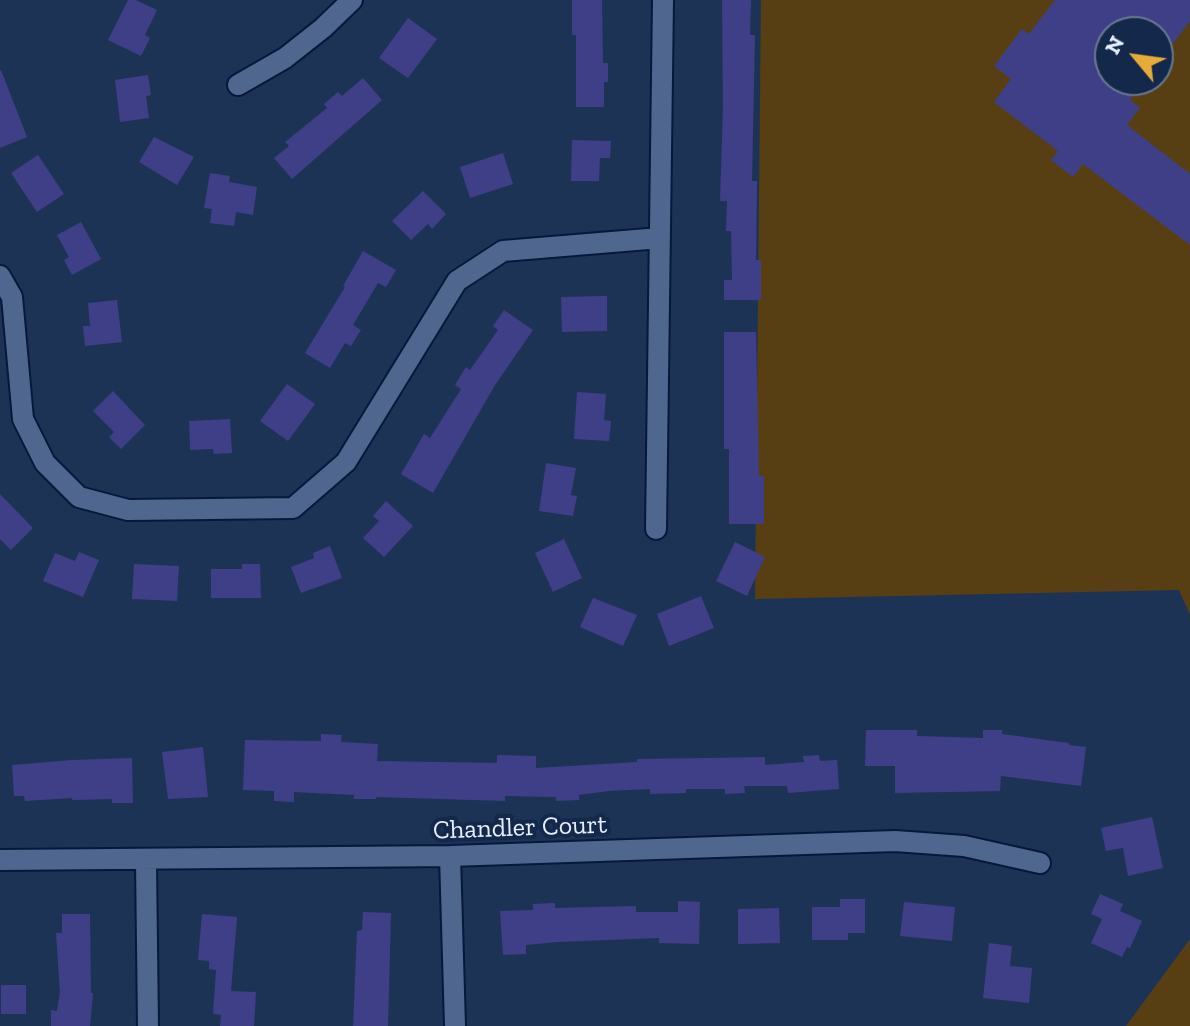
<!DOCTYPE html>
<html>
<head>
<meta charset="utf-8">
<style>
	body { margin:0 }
	#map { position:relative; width:1190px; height:1026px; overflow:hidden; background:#1d3356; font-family:"Zilla Slab",serif }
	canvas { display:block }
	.north { position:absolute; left:1094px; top:16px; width:80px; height:80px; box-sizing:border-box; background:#13284b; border:2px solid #677892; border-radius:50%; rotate:299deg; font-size:22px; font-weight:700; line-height:32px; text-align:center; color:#e6effd }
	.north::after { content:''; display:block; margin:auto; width:28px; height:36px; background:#e7ac37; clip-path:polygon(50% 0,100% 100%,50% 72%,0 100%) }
</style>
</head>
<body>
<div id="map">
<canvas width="1190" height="1026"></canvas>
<div class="north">N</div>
</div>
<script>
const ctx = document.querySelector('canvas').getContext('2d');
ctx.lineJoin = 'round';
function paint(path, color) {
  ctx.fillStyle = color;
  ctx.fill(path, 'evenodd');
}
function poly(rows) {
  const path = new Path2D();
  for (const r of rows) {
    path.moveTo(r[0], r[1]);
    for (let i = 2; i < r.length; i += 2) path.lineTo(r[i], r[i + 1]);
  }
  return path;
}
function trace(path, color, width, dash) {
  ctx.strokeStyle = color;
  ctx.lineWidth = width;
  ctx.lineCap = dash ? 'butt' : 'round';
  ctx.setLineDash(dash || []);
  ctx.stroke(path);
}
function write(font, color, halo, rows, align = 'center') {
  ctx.font = font + ' "Zilla Slab",serif';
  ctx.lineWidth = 8;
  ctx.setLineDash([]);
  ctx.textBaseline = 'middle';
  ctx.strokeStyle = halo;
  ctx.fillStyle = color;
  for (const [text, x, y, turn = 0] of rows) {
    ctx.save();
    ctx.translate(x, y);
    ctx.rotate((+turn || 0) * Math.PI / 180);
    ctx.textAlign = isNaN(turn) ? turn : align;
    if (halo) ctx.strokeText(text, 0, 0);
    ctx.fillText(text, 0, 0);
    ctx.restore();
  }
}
paint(poly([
	[761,0,1190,0,1190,615,1179,590,755,599],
	[1110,32,1158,32,1158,80,1110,80],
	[1190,939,1190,1026,1126,1026]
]), '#573f13');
paint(poly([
	[128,0,136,0,157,10,145,35,150,38,141,56,108,40],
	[572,0,602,0,603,63,608,63,608,82,604,82,604,107,576,107,576,35,572,35],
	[722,0,751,0,750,35,755,35,752,181,757,181,756,260,761,260,761,300,724,300,724,280,732,280,731,231,726,231,727,201,720,201,723,108],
	[1055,0,1190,0,1190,21,1158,63,1158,32,1110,32,1110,80,1145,80,1130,100,1140,108,1127,125,1190,174,1190,245,1083,164,1073,177,1051,160,1058,151,994,102,1011,79,994,66,1022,29,1029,34],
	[408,18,437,39,408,78,379,58],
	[1,70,27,137,0,148,0,71],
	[148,75,151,95,146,96,149,118,120,122,115,80],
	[363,78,382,100,292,179,274,158,289,146,285,142,327,108,324,104,338,92,342,96],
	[154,137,194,157,177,185,139,162],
	[572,140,611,141,610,158,600,158,599,181,571,181],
	[503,153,513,184,470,198,460,167],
	[38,155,64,194,37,212,11,173],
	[210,173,230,176,229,182,257,187,253,215,236,212,234,226,210,223,212,209,204,208],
	[423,191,446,214,432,229,428,224,411,240,392,221],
	[81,222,101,259,72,275,64,260,69,257,57,235],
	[363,251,396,270,386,287,378,283,353,325,361,330,351,346,345,343,330,368,305,353,345,287,343,286],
	[607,296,607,331,562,332,561,297],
	[117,300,122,342,85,346,83,326,90,326,88,303],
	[504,310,533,330,495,385,433,493,401,474,424,434,430,438,461,389,455,385,466,367,470,370,498,330,493,326],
	[724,332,756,332,759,476,764,476,764,524,729,524,729,449,724,449],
	[287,384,315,404,288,441,260,421],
	[113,391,145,425,121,449,109,437,114,432,93,411],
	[577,392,606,394,604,420,611,421,609,441,574,439],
	[230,419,232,453,214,454,213,449,190,450,189,421],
	[546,463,576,468,571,495,577,496,573,516,539,511],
	[0,494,33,528,11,550,0,539],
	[386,501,413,526,384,557,363,538,379,521,373,516],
	[564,539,582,578,553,592,535,553],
	[735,542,765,557,747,596,716,581],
	[330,546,342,578,301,593,291,567,314,558,313,553],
	[79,552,99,560,83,597,43,581,55,553,75,561],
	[134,564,179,566,177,601,132,599],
	[242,564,260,564,261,598,211,598,211,569,242,569],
	[701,596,714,628,669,646,657,614],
	[593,598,637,615,623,646,580,627],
	[866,730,917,730,917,736,983,738,983,730,1002,730,1002,734,1069,743,1069,745,1086,747,1081,786,1001,776,1000,791,895,793,895,766,865,766],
	[321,734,342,735,341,742,378,744,377,761,497,763,497,755,536,756,536,768,637,762,637,759,708,758,765,757,765,765,804,762,803,756,819,755,820,761,837,760,839,789,788,793,787,786,744,786,745,793,725,794,725,789,686,789,686,793,650,794,650,789,608,791,579,795,579,800,556,801,556,797,505,796,505,801,376,797,376,799,354,799,354,795,294,792,294,802,274,801,274,791,243,790,245,740,321,741],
	[203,747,208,797,168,799,162,752],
	[132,758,133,803,112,803,112,799,72,800,72,798,25,801,24,796,14,796,12,765,72,760],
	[1152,817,1163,868,1128,876,1123,848,1106,851,1101,828],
	[1100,894,1123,904,1120,911,1142,921,1130,948,1127,947,1122,957,1091,943,1102,919,1091,914],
	[840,899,865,899,865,933,848,933,848,940,812,940,812,907,840,907],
	[678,901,700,902,699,944,659,943,659,938,557,942,526,945,526,954,503,955,500,911,533,910,533,904,555,903,555,908,636,906,636,912,678,912],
	[904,902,955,907,952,941,900,936],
	[779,908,780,943,738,944,738,909],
	[363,912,391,913,388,1026,353,1026,357,931,362,930],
	[62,914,90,914,91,993,93,993,90,1026,51,1026,51,1010,57,1011,60,992,56,933,62,933],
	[202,914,237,917,231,991,256,992,254,1026,220,1026,221,1015,213,1014,216,970,209,969,209,961,198,960],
	[989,943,1012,946,1010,966,1032,968,1029,1003,983,998],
	[1,985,26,985,26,1014,1,1014]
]), '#3f3f88');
const minor = poly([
	[238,85,285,58,323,28,352,0],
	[0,276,12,297,23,419,45,463,79,497,128,510,293,508,346,462,457,281,503,251,660,238],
	[656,529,663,0],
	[450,856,455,1026],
	[0,860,450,856,895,841,964,846,1040,863],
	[146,861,148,1026]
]);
trace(minor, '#06193b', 24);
trace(minor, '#4f678f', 20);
write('26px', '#e6effd', '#13284b', [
	["Chandler Court",520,828,-2]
]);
</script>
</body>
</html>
